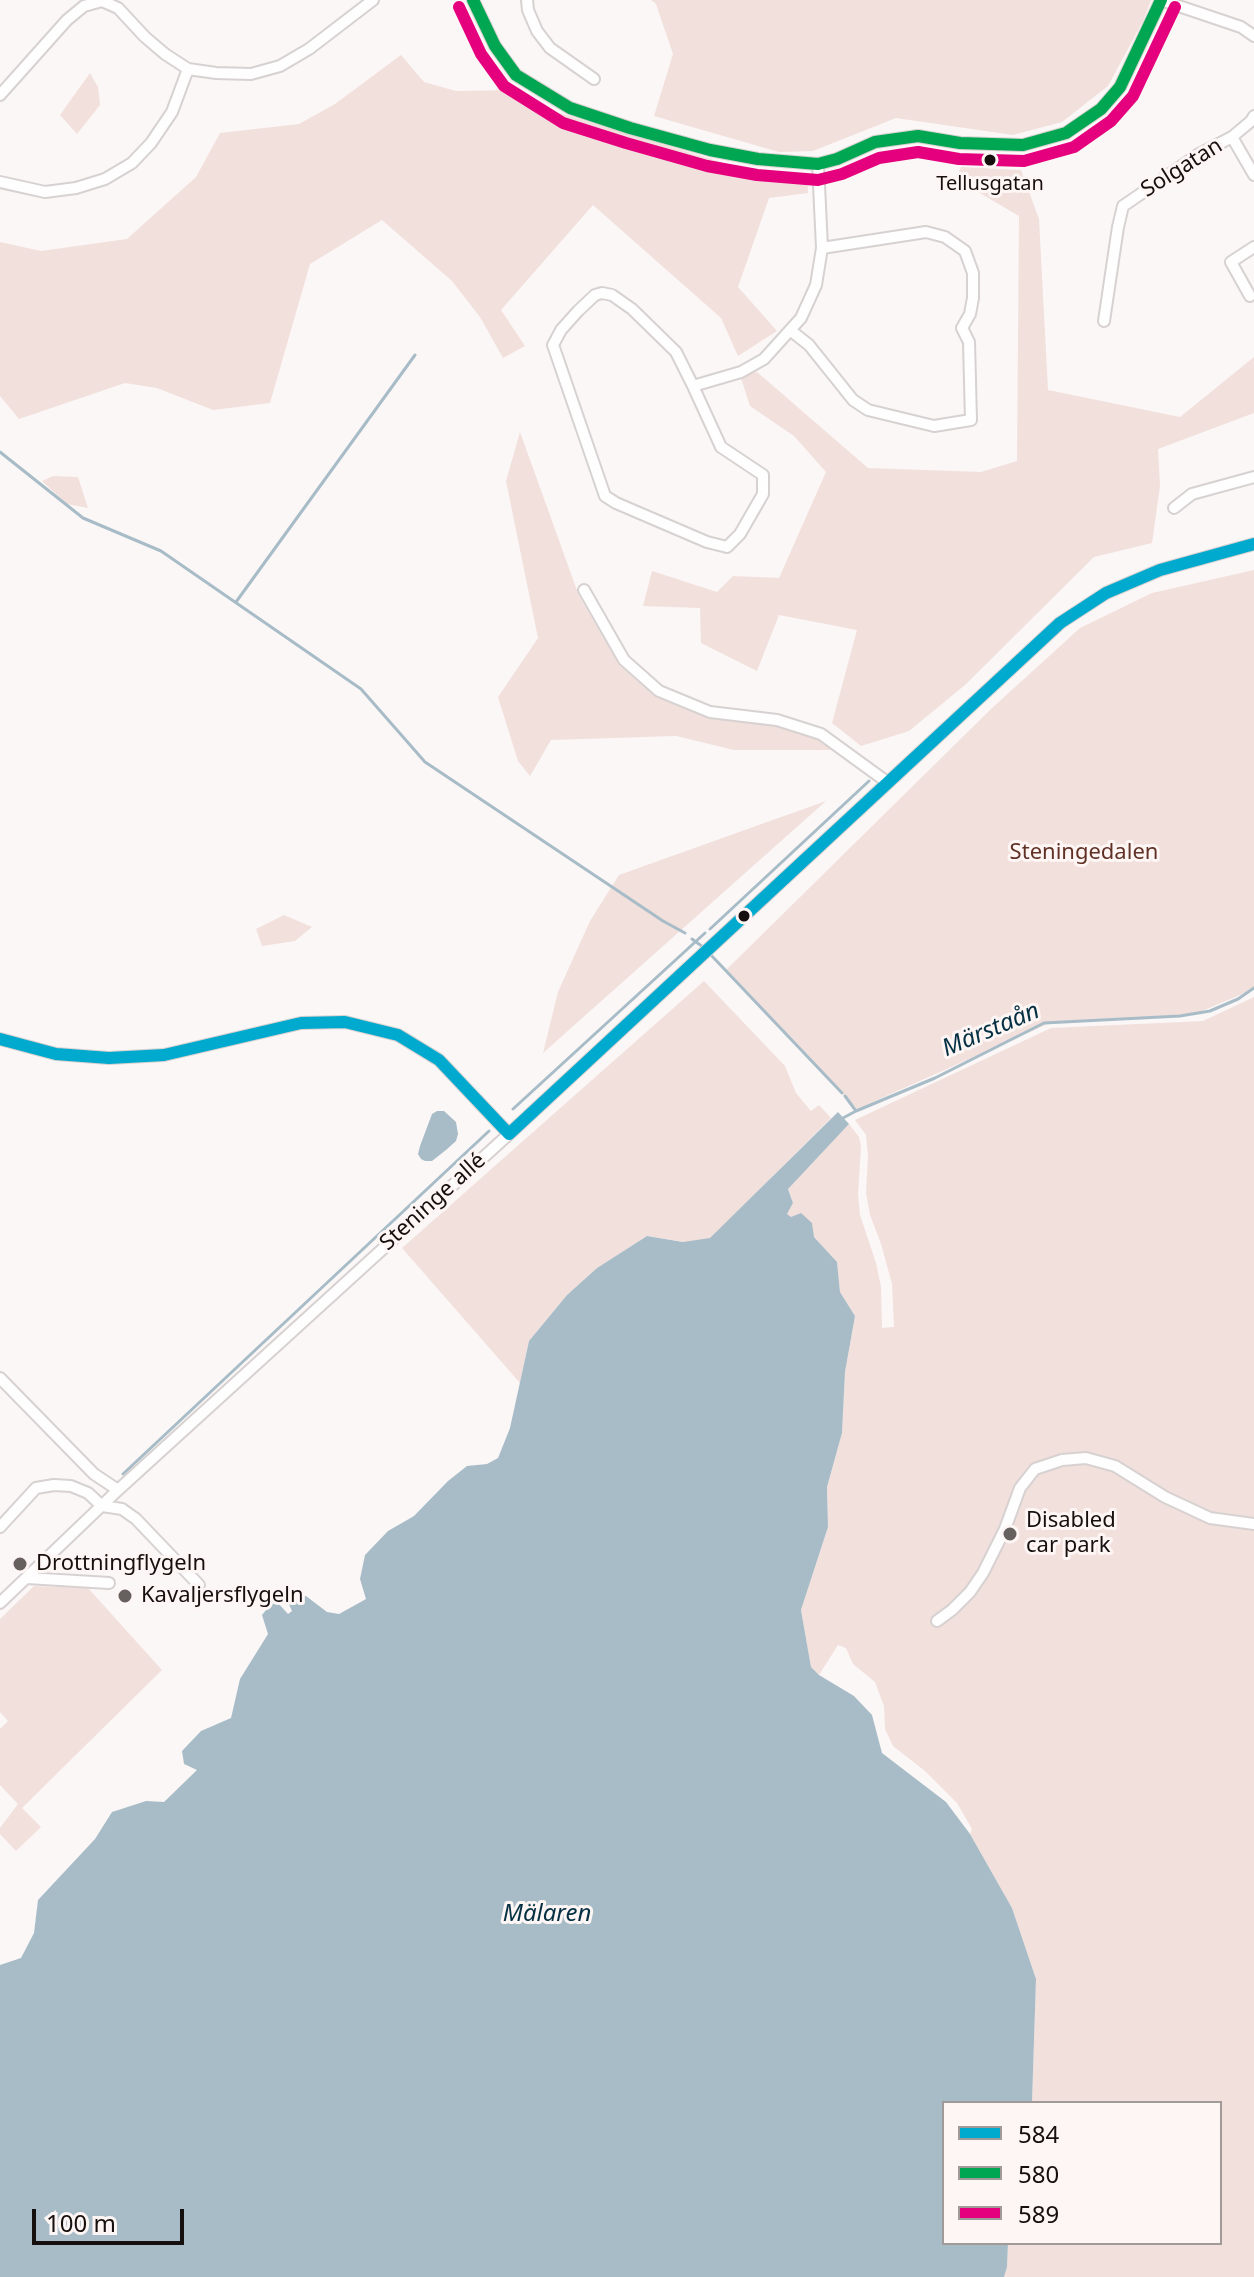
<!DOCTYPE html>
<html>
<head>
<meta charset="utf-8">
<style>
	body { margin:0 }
	#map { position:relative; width:1254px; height:2277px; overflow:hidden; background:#fbf7f6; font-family:"Noto Sans",sans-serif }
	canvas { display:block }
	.legend { position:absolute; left:942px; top:2101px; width:280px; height:144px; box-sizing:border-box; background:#fdf6f4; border:2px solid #a09a98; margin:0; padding:10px 14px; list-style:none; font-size:24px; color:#150f0e }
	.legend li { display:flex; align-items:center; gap:16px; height:40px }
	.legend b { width:40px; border:2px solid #a09a98 }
	.scale { position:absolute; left:32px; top:2209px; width:152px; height:36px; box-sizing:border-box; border:4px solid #150f0e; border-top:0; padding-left:10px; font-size:24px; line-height:28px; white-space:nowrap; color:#150f0e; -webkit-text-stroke:6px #fdf6f4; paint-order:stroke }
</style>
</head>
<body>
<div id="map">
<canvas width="1254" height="2277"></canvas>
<ul class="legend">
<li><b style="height:10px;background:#00a9ce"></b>584</li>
<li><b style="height:10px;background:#00a651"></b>580</li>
<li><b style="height:10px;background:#e5007d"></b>589</li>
</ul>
<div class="scale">100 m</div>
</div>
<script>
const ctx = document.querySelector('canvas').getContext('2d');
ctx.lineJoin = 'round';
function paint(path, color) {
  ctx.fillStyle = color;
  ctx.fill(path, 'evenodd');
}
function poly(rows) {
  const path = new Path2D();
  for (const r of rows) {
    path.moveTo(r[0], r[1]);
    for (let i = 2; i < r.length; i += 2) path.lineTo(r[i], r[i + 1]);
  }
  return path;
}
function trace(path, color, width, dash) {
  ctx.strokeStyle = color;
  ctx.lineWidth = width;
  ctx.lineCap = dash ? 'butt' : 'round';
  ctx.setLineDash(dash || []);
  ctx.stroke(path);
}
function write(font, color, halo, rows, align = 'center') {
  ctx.font = font + ' "Noto Sans",sans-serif';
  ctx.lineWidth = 6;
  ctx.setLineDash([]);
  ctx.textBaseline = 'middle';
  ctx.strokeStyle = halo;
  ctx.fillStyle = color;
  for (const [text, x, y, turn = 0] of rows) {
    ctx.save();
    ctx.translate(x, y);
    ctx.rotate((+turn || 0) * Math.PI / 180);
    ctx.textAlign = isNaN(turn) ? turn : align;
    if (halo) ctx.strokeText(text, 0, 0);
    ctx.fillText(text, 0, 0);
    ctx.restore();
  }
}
paint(poly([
	[651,0,1151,0,1143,21,1108,86,1062,122,1013,135,896,118,813,151,779,152,654,116,673,54,656,4],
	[401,55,424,82,456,91,519,90,559,113,757,173,807,177,808,193,769,198,738,287,777,331,738,356,721,318,593,205,501,310,525,346,503,358,480,317,452,281,382,220,310,264,270,403,213,410,157,388,125,383,19,419,0,396,0,242,41,251,127,239,196,177,220,133,299,124,335,104],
	[90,73,98,87,100,105,77,134,60,115],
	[961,167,1021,170,1039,219,1048,390,1180,417,1254,357,1254,413,1158,449,1160,486,1152,543,1094,557,965,685,909,731,861,746,832,723,857,630,779,615,757,671,701,643,700,608,643,606,652,571,717,592,733,576,779,578,826,472,794,436,750,406,740,375,757,372,868,468,981,472,1017,461,1019,216,956,179],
	[520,432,579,596,620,666,656,697,708,718,775,725,820,739,831,750,734,750,676,736,551,740,530,776,518,761,498,697,538,638,506,481],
	[53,476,78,477,88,508,67,504,42,481],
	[1254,570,1254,989,1195,1014,1050,1023,857,1109,726,970,991,709,1080,628,1152,593],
	[826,801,543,1053,558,992,590,921,619,875],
	[284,915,312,927,295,941,262,946,256,929],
	[704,981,785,1066,796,1093,811,1111,819,1105,831,1118,710,1239,685,1242,647,1236,597,1268,567,1295,529,1341,520,1383,402,1248],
	[1254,997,1254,2277,1004,2277,1007,2267,1008,2243,1220,2243,1220,2103,1032,2103,1036,1979,1012,1908,970,1834,972,1829,957,1803,925,1771,893,1746,885,1729,884,1706,875,1682,853,1664,846,1648,838,1645,819,1675,811,1667,801,1610,828,1527,827,1487,842,1433,845,1372,855,1316,840,1292,837,1262,814,1237,787,1214,793,1203,788,1188,849,1124,859,1137,861,1146,858,1194,860,1215,876,1263,881,1287,882,1328,894,1327,892,1284,881,1244,870,1215,866,1193,868,1156,866,1135,855,1120,1051,1028,1203,1021],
	[34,1586,88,1588,162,1670,22,1808,41,1827,16,1851,0,1834,0,1828,18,1804,0,1785,0,1729,8,1721,0,1712,0,1619]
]), '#f2e0dc');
paint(poly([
	[437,1111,444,1111,456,1122,458,1134,456,1141,446,1150,432,1161,425,1161,421,1159,418,1154,420,1146,432,1114],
	[838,1112,849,1124,788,1189,793,1203,787,1214,791,1217,801,1213,812,1223,814,1237,837,1262,840,1292,855,1316,845,1372,842,1433,827,1487,828,1527,801,1610,811,1667,819,1675,854,1696,872,1715,882,1753,946,1802,970,1834,1012,1908,1036,1979,1032,2103,944,2103,944,2243,1008,2243,1007,2267,1004,2277,0,2277,0,1965,21,1958,34,1933,38,1900,95,1839,112,1812,146,1801,164,1802,197,1770,184,1764,182,1751,201,1731,231,1718,240,1679,268,1634,262,1615,271,1604,278,1603,288,1614,292,1611,288,1602,294,1596,306,1596,327,1612,339,1614,366,1599,360,1579,365,1555,388,1531,414,1516,448,1481,467,1466,487,1464,498,1458,510,1428,529,1341,567,1295,597,1268,647,1236,683,1242,710,1238]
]), '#a8bcc8');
trace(poly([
	[0,452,83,518,161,551,361,689,425,762,663,921,685,933],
	[236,602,415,355],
	[710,929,869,781],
	[692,939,703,947],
	[710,954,842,1093],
	[845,1096,856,1111],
	[513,1109,705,933],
	[843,1118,856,1111,935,1078,1044,1023,1180,1016,1210,1011,1238,999,1254,988],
	[123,1474,489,1131]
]), '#a8bcc8', 3);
const minor = poly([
	[473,0,495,46,516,75,570,108,630,128,710,150,758,159,818,164,837,159,875,142,918,136,960,143,1023,145,1066,133,1101,109,1120,87,1161,0,1241,27,1254,36],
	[527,0,528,10,537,31,550,48,594,79],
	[0,95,67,20,84,6,102,1,118,8,145,37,165,54,188,69,216,73,251,74,280,66,309,49,373,0],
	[1232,137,1254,175],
	[0,182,45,192,76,188,105,179,132,163,151,143,172,112,188,69],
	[1250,296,1231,262,1254,247],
	[1104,321,1118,227,1123,206,1199,154,1232,137,1251,121,1254,116],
	[790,330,809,345,853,400,868,410,934,426,971,420,969,342,962,328,970,314,973,298,973,273,965,251,945,237,926,232,822,248],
	[693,386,721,447,763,475,763,494,740,534,727,547,707,542,616,503,605,496,553,345,561,330,578,311,595,295,602,293,612,295,632,309,676,352,693,386,741,372,764,359,801,318,816,285,822,248,818,164],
	[1174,508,1192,494,1254,477],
	[584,590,624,660,659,691,710,712,777,720,821,734,887,782],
	[0,1039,56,1054,109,1058,164,1055,301,1023,345,1022,398,1035,439,1060,509,1134],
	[0,1378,94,1474,118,1490,509,1134,1060,623,1106,593,1160,570,1254,544],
	[0,1527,36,1488,54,1485,71,1486,88,1493,102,1506,122,1509,136,1519,199,1585],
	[27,1578,109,1583],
	[0,1603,118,1490],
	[937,1621,952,1610,970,1592,983,1573,1005,1529,1020,1488,1035,1469,1062,1460,1086,1458,1115,1466,1165,1497,1210,1518,1254,1524]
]);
trace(minor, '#d7d2d1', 14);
trace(minor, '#fefefe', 10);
trace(poly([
	[0,1039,56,1054,109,1058,164,1055,301,1023,345,1022,398,1035,439,1060,509,1134],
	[509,1134,1060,623,1106,593,1160,570,1254,544]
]), '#00a9ce', 12);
trace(poly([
	[473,0,495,46,516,75,570,108,630,128,710,150,758,159,818,164,837,159,875,142,918,136,960,143,1023,145,1066,133,1101,109,1120,87,1161,0]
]), '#00a651', 12);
trace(poly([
	[459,7,481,54,504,86,563,123,626,143,707,166,757,175,818,180,842,174,879,158,918,152,959,159,1024,161,1074,147,1111,121,1133,96,1175,7]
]), '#e5007d', 12);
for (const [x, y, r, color] of [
	[990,160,7,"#150f0e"],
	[744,916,7,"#150f0e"],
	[1010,1534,8,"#66605f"],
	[20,1564,8,"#66605f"],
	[125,1596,8,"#66605f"]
]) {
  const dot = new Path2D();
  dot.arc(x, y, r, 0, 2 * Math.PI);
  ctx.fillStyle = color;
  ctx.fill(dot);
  trace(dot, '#fdf6f4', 3);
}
write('20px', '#150f0e', '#fdf6f4', [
	["Tellusgatan",990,184]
]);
write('22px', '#150f0e', '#fdf6f4', [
	["Solgatan",1182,168,-32],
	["Steninge allé",433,1202,-42]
]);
write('22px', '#613126', '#fdf6f4', [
	["Steningedalen",1084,853]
]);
write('22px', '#150f0e', '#fdf6f4', [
	["Disabled",1026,1521],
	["car park",1026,1546],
	["Drottningflygeln",36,1564],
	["Kavaljersflygeln",141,1596]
], 'left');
write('italic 24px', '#053044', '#fdf6f4', [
	["Märstaån",991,1030,-23],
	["Mälaren",547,1914]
]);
</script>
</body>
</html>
